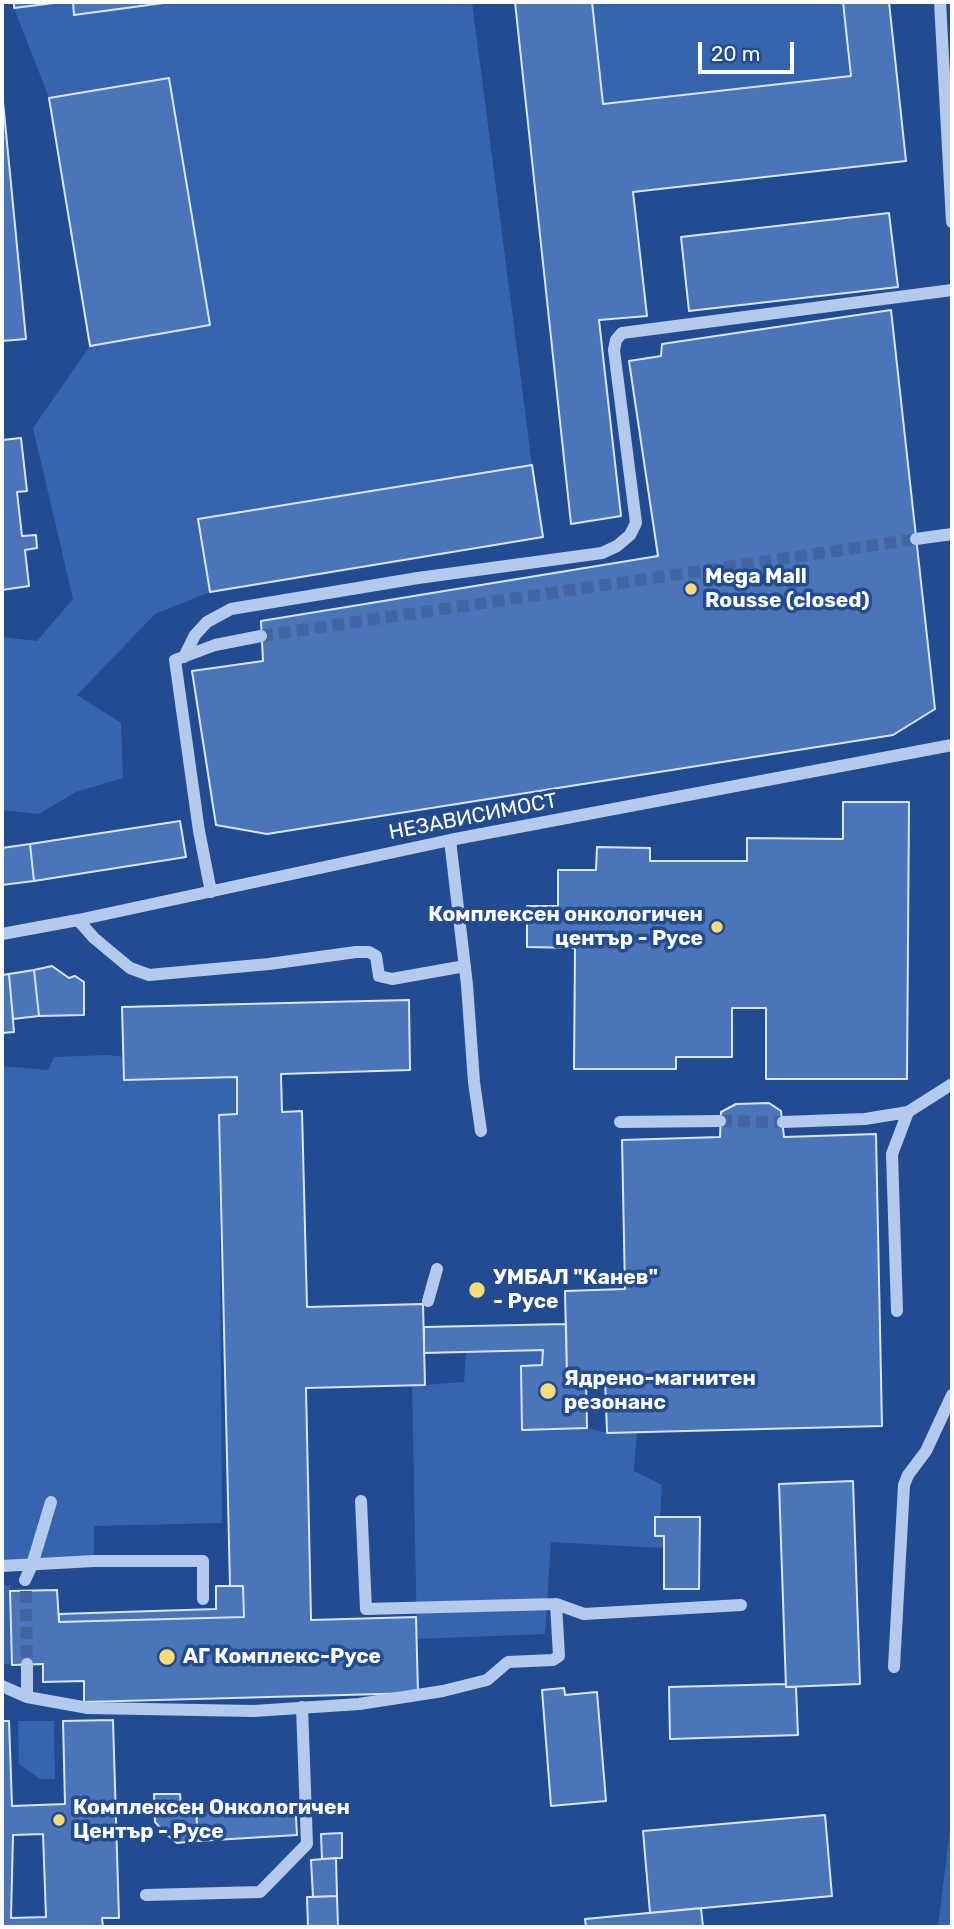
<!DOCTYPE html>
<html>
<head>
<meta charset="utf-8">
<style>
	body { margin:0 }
	#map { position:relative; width:954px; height:1929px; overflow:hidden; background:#224b92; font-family:Rubik,sans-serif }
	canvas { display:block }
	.frame { position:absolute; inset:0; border:4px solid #fff; pointer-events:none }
	.scale { position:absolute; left:698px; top:42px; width:96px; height:32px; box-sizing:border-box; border:4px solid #fff; border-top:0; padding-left:9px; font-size:21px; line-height:24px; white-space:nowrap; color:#fff; -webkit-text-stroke:5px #224b92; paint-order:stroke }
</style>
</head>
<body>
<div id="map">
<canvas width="954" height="1929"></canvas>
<div class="frame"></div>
<div class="scale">20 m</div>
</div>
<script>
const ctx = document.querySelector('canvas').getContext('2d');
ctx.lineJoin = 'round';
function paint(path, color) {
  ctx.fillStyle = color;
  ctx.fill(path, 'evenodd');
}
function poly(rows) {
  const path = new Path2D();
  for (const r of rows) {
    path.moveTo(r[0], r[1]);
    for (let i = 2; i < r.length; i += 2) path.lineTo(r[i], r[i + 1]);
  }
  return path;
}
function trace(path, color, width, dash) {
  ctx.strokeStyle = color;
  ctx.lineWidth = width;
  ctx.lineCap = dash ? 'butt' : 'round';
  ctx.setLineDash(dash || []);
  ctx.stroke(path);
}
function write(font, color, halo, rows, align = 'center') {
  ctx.font = font + ' Rubik,sans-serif';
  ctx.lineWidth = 7;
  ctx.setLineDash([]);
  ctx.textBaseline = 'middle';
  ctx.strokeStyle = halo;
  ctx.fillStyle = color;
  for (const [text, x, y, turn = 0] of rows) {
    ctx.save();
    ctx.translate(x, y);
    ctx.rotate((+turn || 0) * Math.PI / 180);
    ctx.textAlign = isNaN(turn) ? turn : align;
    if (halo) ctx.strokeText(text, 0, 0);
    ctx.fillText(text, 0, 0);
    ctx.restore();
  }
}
paint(poly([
	[62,2,73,2,75,15,171,2,472,2,532,465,199,519,210,592,155,614,77,695,121,723,123,778,76,792,39,814,2,810,2,637,37,641,73,599,33,428,90,346,210,325,169,78,49,98,14,8],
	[592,2,843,2,851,76,603,104],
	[108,1055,124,1057,124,1080,237,1077,237,1114,219,1115,222,1523,94,1526,94,1561,2,1566,2,1066,48,1070,54,1057],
	[543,1350,542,1365,521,1366,522,1429,587,1428,607,1433,637,1432,634,1471,662,1485,660,1517,655,1517,655,1536,664,1536,664,1548,551,1542,545,1634,417,1639,412,1386,464,1382,466,1352],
	[10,1585,12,1665,2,1664,2,1586],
	[18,1721,54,1721,55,1779,40,1779,19,1764],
	[952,1813,952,1927,938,1927]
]), '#3664af');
const building = poly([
	[14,2,62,2,14,8,14,2],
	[73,2,171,2,74,15,73,2],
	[515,2,592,2,603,104,851,76,843,2,889,2,906,161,633,192,647,316,599,320,621,516,571,524,515,2],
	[169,78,210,325,90,346,49,98,169,78],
	[2,91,26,339,2,341,2,91],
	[889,213,898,287,689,311,681,237,889,213],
	[891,310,935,709,893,735,267,834,216,825,192,671,263,661,261,621,658,556,629,361,661,356,662,344,891,310],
	[21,438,27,491,17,492,22,536,36,535,37,548,25,550,29,586,2,590,2,440,21,438],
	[532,465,543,537,210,592,198,519,532,465],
	[843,802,909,802,907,1079,766,1079,766,1008,732,1008,732,1057,676,1057,676,1069,574,1069,575,948,527,947,527,906,558,906,558,870,596,870,597,847,650,848,650,861,747,861,747,838,843,839,843,802],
	[180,821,186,857,34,881,30,844,180,821],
	[30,844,34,881,2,885,2,848,30,844],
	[52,966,69,978,75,976,84,982,84,1015,39,1016,34,970,52,966],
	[34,970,39,1016,13,1019,9,974,34,970],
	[9,974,14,1032,2,1033,2,975,9,974],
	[409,1000,410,1070,281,1074,282,1112,302,1111,307,1307,423,1304,425,1385,306,1388,311,1620,416,1617,418,1693,84,1702,84,1681,43,1682,43,1664,12,1665,10,1591,57,1590,59,1622,244,1617,243,1586,230,1586,219,1115,237,1114,237,1077,124,1080,122,1007,409,1000],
	[769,1103,781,1111,784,1137,876,1134,882,1426,607,1433,605,1377,567,1378,565,1291,625,1289,622,1140,720,1137,721,1112,736,1104,769,1103],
	[566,1324,567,1378,586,1378,587,1428,522,1430,521,1366,542,1365,543,1350,424,1353,424,1327,566,1324],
	[853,1481,860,1684,786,1687,779,1484,853,1481],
	[655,1517,700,1517,699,1589,664,1589,664,1536,655,1536,655,1517],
	[216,1586,243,1586,244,1617,59,1622,59,1614,216,1609,216,1586],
	[786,1684,786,1687,796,1687,798,1735,670,1739,669,1687,786,1684],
	[564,1688,565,1695,597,1692,606,1801,551,1806,542,1690,564,1688],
	[113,1720,119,1918,102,1918,103,1927,2,1927,2,1721,9,1721,12,1806,65,1804,63,1721,113,1720],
	[43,1834,46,1917,11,1918,13,1835,43,1834],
	[154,1794,180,1794,181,1806,189,1810,196,1811,198,1841,177,1843,166,1834,155,1822,154,1794],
	[295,1801,297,1835,198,1841,196,1807,295,1801],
	[825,1815,832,1896,650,1913,643,1831,825,1815],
	[342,1833,342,1858,322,1859,321,1834,342,1833],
	[336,1858,337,1896,313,1897,311,1860,336,1858],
	[337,1896,338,1927,308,1927,307,1897,337,1896],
	[701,1908,703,1927,586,1927,585,1919,701,1908]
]);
paint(building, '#4b74b9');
trace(building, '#d9e6f9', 2);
trace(poly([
	[261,636,916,539],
	[720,1121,783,1122],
	[26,1591,27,1664]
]), '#4366a2', 12, [12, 6]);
trace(poly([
	[940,2,952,222],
	[916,539,952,534],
	[184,657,195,635,207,622,231,609,418,578,602,553,617,546,630,535,636,523,614,350,616,340,622,333,952,290],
	[450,840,467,985,474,1082,481,1131],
	[211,892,199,831,175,660,215,645,261,636],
	[78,920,94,938,130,968,149,975,269,964,356,952,369,952,376,956,379,976,392,979,465,966],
	[2,934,78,920,450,840,952,745],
	[620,1122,720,1121],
	[783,1122,865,1119,908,1112],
	[428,1301,437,1269],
	[897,1311,892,1154,908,1112,952,1084],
	[361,1501,366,1609,556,1604,584,1614,741,1605],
	[2,1566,94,1561,203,1561,203,1599],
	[25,1580,32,1565,51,1502],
	[27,1664,27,1697],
	[894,1667,904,1485,908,1475,926,1451,952,1395],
	[2,1686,27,1697,88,1708,254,1711,359,1704,443,1691,487,1680,508,1662,553,1660,559,1656,556,1604],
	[146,1895,260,1892,307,1844,302,1707]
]), '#b4caed', 12);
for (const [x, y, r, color] of [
	[691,589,7,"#f9dc76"],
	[717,927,7,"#f9dc76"],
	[477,1290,9,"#f9dc76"],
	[548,1391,9,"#f9dc76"],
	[167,1657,9,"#f9dc76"],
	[59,1820,7,"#f9dc76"]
]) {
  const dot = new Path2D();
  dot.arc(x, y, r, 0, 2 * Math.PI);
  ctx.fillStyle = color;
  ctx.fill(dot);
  trace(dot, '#224b92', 2.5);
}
write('bold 21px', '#fff', '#224b92', [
	["Mega Mall",705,577],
	["Rousse (closed)",705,601],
	["Комплексен онкологичен",703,915,"right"],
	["център - Русе",703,939,"right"],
	["УМБАЛ \"Канев\"",493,1278],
	["- Русе",493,1302],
	["Ядрено-магнитен",564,1379],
	["резонанс",564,1403],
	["АГ Комплекс-Русе",183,1657],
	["Комплексен Онкологичен",73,1808],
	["Център - Русе",73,1832]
], 'left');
write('21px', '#fff', '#224b92', [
	["НЕЗАВИСИМОСТ",473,817,-11]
]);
</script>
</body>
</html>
